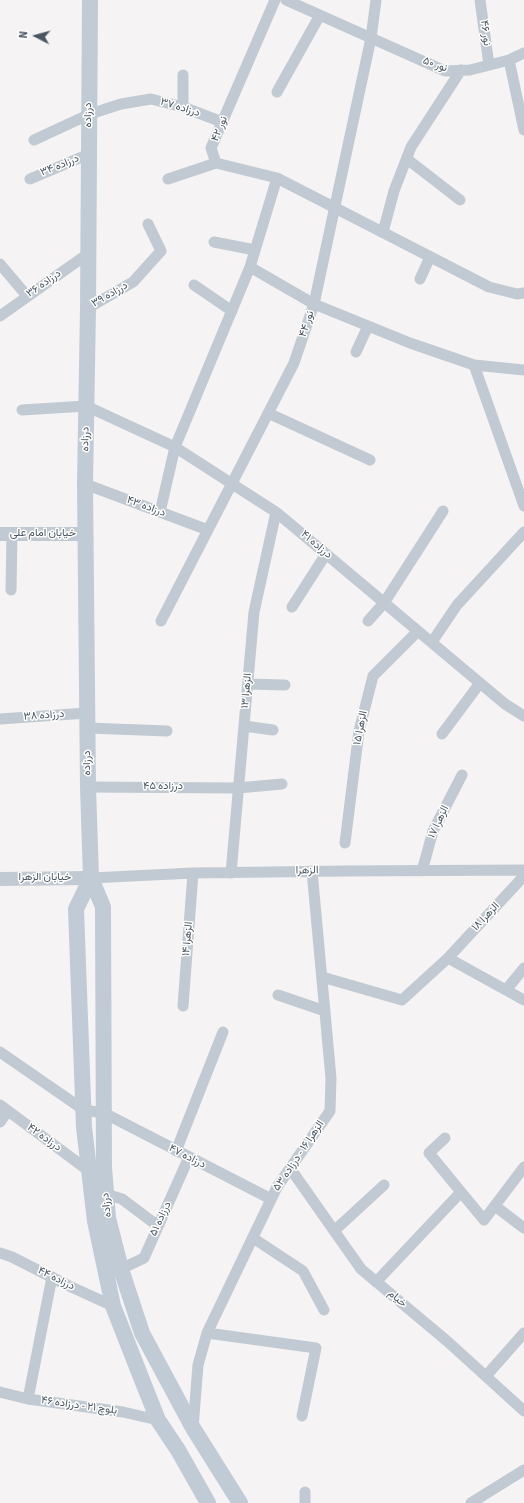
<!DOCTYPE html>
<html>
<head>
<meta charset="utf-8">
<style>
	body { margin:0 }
	#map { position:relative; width:524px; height:1503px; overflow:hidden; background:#f5f3f3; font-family:"Source Sans 3",sans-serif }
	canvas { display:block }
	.north { position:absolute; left:16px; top:16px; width:40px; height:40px; -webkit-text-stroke:3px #fff; paint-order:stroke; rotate:276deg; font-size:11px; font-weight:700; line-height:16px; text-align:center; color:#4a5661 }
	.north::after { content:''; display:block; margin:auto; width:14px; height:18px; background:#4a5661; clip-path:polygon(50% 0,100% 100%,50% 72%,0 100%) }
</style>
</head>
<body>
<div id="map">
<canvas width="524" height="1503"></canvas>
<div class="north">N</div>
</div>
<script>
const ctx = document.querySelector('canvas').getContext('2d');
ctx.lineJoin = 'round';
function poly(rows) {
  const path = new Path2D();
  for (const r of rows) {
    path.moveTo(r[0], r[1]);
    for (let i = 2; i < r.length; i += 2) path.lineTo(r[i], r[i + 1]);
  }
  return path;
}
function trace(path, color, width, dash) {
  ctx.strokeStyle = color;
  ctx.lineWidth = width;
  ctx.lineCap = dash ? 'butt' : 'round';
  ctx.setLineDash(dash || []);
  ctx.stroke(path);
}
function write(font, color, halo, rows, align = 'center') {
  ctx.font = font + ' "Source Sans 3",Vazirmatn,sans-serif';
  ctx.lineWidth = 3;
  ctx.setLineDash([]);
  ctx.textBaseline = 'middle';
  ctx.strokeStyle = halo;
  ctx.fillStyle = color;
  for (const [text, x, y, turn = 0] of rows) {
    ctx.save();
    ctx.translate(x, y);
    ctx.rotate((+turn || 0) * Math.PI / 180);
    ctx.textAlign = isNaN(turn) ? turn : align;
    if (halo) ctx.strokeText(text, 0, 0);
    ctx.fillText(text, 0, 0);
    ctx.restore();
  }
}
trace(poly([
	[275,0,211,148,216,163,277,178,489,287,517,294,524,293],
	[286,0,445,71,470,70,509,60,524,53],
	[480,0,489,65],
	[509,60,524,130],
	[277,92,320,15],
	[183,107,183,75],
	[34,140,90,114,121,104,151,99,183,107,222,122],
	[407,159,460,200],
	[30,179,89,154],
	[168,179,216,163],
	[383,232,394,191,411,147,461,70],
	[214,242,255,250],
	[0,264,27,296],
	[250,267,314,304,410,343,474,365,524,370],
	[420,279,430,257],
	[194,285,232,311],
	[88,308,133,282,161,251,148,224],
	[0,316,89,253],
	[356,352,368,326],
	[474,365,524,506],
	[22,410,86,406,175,447,276,512,505,704,524,716],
	[268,413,370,460],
	[85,484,208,530],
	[160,512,175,447,250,267,277,178],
	[11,590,12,534],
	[292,607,326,554],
	[161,621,294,363,314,304,371,38,376,0],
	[368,621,384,603,443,511],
	[432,642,457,605,524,532],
	[248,684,285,685],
	[0,719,87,713],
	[244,726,273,730],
	[88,728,167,731],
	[442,734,480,683],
	[88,787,238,788,282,784],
	[345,843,359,731,373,676,418,631],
	[422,871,433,831,462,775],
	[231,873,254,612,276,512],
	[91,878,193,873,345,871,524,870],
	[448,958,524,876],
	[322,977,402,1000,448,958,524,1000],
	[506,990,524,968],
	[278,995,325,1011],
	[183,1006,193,873],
	[0,1052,84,1110,104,1113,271,1199],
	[0,1105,89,1171],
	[0,1122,8,1111],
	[445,1138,429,1153,484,1220,524,1167],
	[176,1151,223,1032],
	[290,1168,361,1269,447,1341,524,1411],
	[106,1194,122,1199,158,1226],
	[495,1206,524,1228],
	[334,1231,384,1185],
	[253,1238,303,1271,324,1310],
	[0,1253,12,1257,67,1285,113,1306],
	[121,1269,144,1258,189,1157],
	[376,1282,461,1192],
	[207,1333,316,1348,302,1416],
	[486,1376,524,1333],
	[0,1392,28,1399,123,1412,158,1420],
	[28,1399,52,1277],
	[193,1428,198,1365,207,1333,277,1187,330,1111,331,1078,312,871],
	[305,1492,305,1503],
	[471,1503,524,1470]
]), '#c1cad2', 11);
trace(poly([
	[0,534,86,534],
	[0,879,91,878]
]), '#c1cad2', 14);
trace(poly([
	[90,0,88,308,85,484,88,787,91,878,103,907,104,1167,108,1218,121,1269,142,1333,193,1428,240,1503],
	[91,878,76,909,84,1127,95,1221,113,1306,144,1385,158,1420,178,1450,208,1503]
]), '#c1cbd6', 16);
write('11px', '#4a5661', '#fff', [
	["نور ۴۶",485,33,83],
	["نور ۵۰",435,65,20],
	["درزاده ۳۷",180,108,17],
	["درزاده",89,115,-90],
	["نور ۴۲",220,129,-67],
	["درزاده ۳۴",60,166,-22],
	["درزاده ۳۶",44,284,-35],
	["درزاده ۳۹",110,295,-30],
	["نور ۴۴",307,324,-72],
	["درزاده",86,439,-89],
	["درزاده ۴۳",146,507,20],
	["خیابان امام علی",43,534],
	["درزاده ۴۱",316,545,40],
	["الزهرا ۱۳",247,691,-85],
	["درزاده ۳۸",44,716,-4],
	["الزهرا ۱۵",361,728,-79],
	["درزاده",88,763,-90],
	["درزاده ۴۵",163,787],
	["الزهرا ۱۷",439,822,-65],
	["الزهرا",307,871,-1],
	["خیابان الزهرا",45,878],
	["الزهرا ۱۸",486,917,-47],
	["الزهرا ۱۴",188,939,-85],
	["درزاده ۴۲",44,1138,36],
	["الزهرا ۱۶ - درزاده ۵۳",299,1156,-56],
	["درزاده ۴۷",187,1157,27],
	["درزاده",107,1205,-96],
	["درزاده ۵۱",161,1219,-65],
	["درزاده ۴۴",56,1279,26],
	["خیام",397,1299,40],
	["بلوچ ۲۱ - درزاده ۴۶",79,1406,8]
]);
</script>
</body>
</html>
